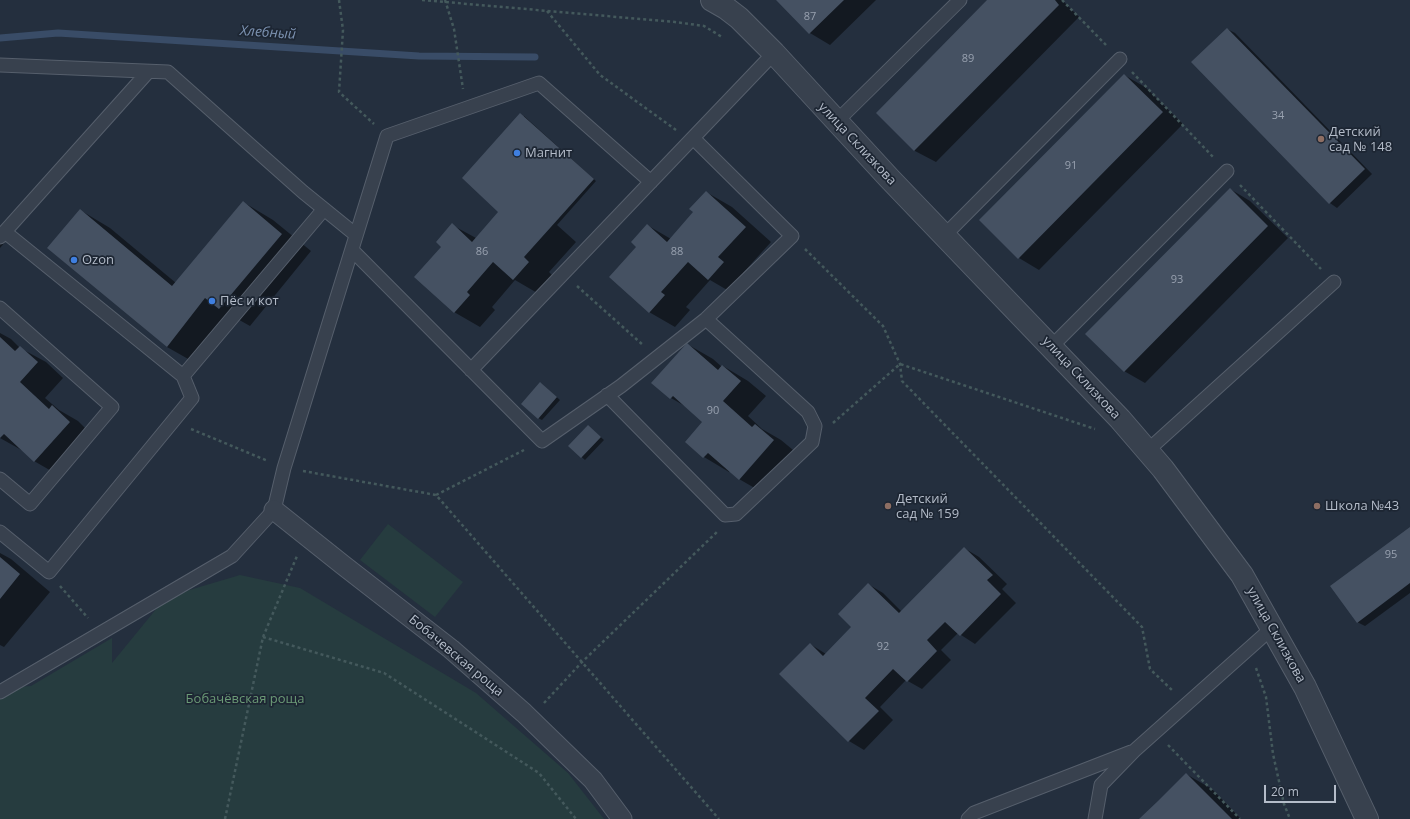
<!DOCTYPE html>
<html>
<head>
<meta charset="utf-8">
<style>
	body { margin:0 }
	#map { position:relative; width:1410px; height:819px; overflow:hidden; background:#242f3e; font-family:"Open Sans",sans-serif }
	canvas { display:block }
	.scale { position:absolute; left:1264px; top:785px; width:72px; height:18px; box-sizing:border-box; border:2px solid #b4bcc9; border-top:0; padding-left:5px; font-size:12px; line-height:14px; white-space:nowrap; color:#b4bcc9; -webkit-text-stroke:3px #1d2633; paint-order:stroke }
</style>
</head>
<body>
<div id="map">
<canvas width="1410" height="819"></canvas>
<div class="scale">20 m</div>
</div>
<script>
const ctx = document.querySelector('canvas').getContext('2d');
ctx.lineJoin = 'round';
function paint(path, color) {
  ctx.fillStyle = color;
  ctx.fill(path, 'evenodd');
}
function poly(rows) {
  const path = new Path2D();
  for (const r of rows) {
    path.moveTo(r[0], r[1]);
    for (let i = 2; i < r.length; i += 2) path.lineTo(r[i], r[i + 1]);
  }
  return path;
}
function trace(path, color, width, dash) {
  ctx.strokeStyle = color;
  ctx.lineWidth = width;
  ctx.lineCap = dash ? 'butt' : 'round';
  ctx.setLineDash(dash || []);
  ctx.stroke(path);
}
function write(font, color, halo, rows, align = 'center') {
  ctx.font = font + ' "Open Sans",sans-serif';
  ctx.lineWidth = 3.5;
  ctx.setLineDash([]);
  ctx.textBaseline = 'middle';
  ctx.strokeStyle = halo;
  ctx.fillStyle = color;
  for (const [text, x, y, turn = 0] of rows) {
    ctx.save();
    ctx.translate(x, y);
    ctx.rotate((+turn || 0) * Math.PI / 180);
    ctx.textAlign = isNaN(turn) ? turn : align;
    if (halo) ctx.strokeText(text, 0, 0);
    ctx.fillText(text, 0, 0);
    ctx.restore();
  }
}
paint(poly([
	[388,524,463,582,435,617,360,560],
	[240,575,300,588,476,693,568,773,604,819,0,819,0,688,31,686,112,638,112,663,166,597]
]), '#263c3f');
paint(poly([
	[778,0,876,0,830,45,810,33],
	[989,0,1062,0,1079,17,936,162,915,151,877,113],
	[1227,29,1235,33,1372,174,1337,208,1330,203],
	[1124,75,1145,87,1183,124,1039,270,1019,258],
	[524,116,596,181,557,225,576,242,549,272,554,277,539,294,515,280,492,307,495,310,480,327,454,312,443,247,452,225,476,238,499,212],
	[1230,189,1250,201,1288,238,1145,383,1124,371],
	[706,192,732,207,771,242,743,273,749,277,734,294,710,280,686,307,690,310,675,327,649,312,637,247,647,225,671,239,694,212],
	[243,202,273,220,311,251,250,326,234,317,197,364,167,347,80,210,110,228,176,283],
	[0,235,6,241,0,248],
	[0,333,11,339,20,348,46,362,63,378,45,398,59,410,78,421,95,438,60,476,34,461,25,452,0,438],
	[687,344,713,359,722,367,723,366,748,381,766,396,748,416,762,429,781,440,799,455,765,494,739,479,730,471,729,472,704,457,704,422,690,409,671,398],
	[541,383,560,400,542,420,538,418],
	[588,426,604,440,585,460,569,446],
	[1410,528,1410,593,1365,626,1357,622],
	[964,548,979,557,1007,584,1002,589,1016,603,975,644,958,633,941,650,951,660,922,689,906,680,880,707,893,720,864,750,849,741,810,644,826,654,853,627,868,584,883,593,902,612],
	[0,553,11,559,50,592,4,647,0,645],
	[1186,774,1212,789,1241,819,1141,819]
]), '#0007');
trace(poly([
	[0,38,58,33,419,56,535,57]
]), '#394c67', 7);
paint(poly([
	[776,0,844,0,809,34],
	[987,0,1055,0,1059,5,914,151,876,113],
	[1227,28,1365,169,1329,204,1191,62],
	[1124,74,1163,112,1018,259,979,220],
	[520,113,594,179,524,257,529,262,513,280,493,262,467,292,470,295,454,313,414,277,441,247,436,242,452,223,472,242,498,212,462,178],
	[1230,188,1268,226,1124,372,1085,334],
	[706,191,746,227,718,257,724,262,708,280,688,262,661,292,665,295,649,313,609,277,636,247,631,242,647,224,667,242,693,212,689,209],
	[243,201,282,234,219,309,205,298,167,347,47,248,80,209,172,286],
	[0,337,15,351,20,346,38,362,20,382,49,409,52,405,70,422,34,462,4,434,0,438],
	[687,343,718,370,722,365,741,381,723,401,752,427,755,424,774,440,739,480,708,453,703,458,685,442,702,422,673,396,670,399,651,383],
	[540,382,557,397,538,419,521,404],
	[588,425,601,437,581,458,568,446],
	[1410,527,1410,583,1357,623,1330,586],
	[964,547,993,575,987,580,1001,594,960,636,945,622,927,640,937,651,907,682,893,669,865,698,879,711,848,742,779,674,810,643,823,656,851,627,838,614,868,583,899,613],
	[0,557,20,574,0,599],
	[1186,773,1232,819,1139,819,1158,801]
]), '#455162');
const service = poly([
	[0,65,168,72,303,192,356,235],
	[836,122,960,0],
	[944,236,1120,59],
	[0,237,148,72],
	[352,250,542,441,621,386,706,319,792,236,693,138],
	[0,308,112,407,30,504,0,479],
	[1051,347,1227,171],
	[471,370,774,53],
	[183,376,324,209],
	[607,395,725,515,736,514,812,442,815,426,808,412,706,319],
	[1147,451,1334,282],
	[0,532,49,572,192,398,183,376,5,232],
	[0,692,232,556,274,510,284,468,387,136,539,83,651,182],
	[968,819,974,813,1131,752],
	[1095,819,1101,785,1134,751,1272,628]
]);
const pedestrian = poly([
	[274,510,343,565,451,649,524,713,593,780,622,819]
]);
const tertiary = poly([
	[712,0,726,8,739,18,774,53,889,178,1120,419,1163,469,1242,575,1305,687,1367,819]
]);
trace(service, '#565f6c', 15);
trace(pedestrian, '#565f6c', 21);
trace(tertiary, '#565f6c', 24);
trace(poly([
	[339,0,343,30,339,92,374,124],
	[422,0,675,22,704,26,722,37],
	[445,0,454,29,463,89],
	[1062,0,1106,45],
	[547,11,600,75,676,130],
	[1132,72,1214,158],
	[1240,185,1321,269],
	[805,249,883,326,900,364,902,381,1142,627,1150,669,1173,691],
	[577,286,643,345],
	[833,423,900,364,1095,429],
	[191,429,268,461],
	[303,471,436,495,719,819],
	[436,495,524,450],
	[60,586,88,618],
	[263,637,384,673,539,773,576,819],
	[1256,668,1266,697,1273,754,1284,804,1290,819],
	[544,703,582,662,718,531],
	[1168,745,1240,819],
	[225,819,263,637,297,556]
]), '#44595c', 2.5, [3, 3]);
trace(service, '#38414e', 13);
trace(pedestrian, '#38414e', 19);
trace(tertiary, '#38414e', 22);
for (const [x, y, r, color] of [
	[1321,139,4,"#8d6e63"],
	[517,153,4,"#3f7fe0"],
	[74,260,4,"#3f7fe0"],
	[212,301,4,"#3f7fe0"],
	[888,506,4,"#8d6e63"],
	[1317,506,4,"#8d6e63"]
]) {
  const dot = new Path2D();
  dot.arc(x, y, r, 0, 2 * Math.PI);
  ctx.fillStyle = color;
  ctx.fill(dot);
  trace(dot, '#1d2633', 1.5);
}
write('11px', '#98a1af', null, [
	["87",810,17],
	["89",968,59],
	["34",1278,116],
	["91",1071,166],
	["86",482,252],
	["88",677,252],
	["93",1177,280],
	["90",713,411],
	["95",1391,555],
	["92",883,647]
]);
write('13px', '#b4bcc9', '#1d2633', [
	["Детский",1329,132],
	["сад № 148",1329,147],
	["Магнит",525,153],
	["Ozon",82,260],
	["Пёс и кот",220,301],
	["Детский",896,499],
	["сад № 159",896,514],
	["Школа №43",1325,506]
], 'left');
write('13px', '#b4bcc9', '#1d2633', [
	["улица Склизкова",857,144,47],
	["улица Склизкова",1081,378,47],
	["улица Склизкова",1276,635,61],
	["Бобачевская роща",456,656,40]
]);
write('13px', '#6b9a76', '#1d2633', [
	["Бобачёвская роща",245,699]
]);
write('italic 14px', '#7c92b1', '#1d2633', [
	["Хлебный",268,33,4]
]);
</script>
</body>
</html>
